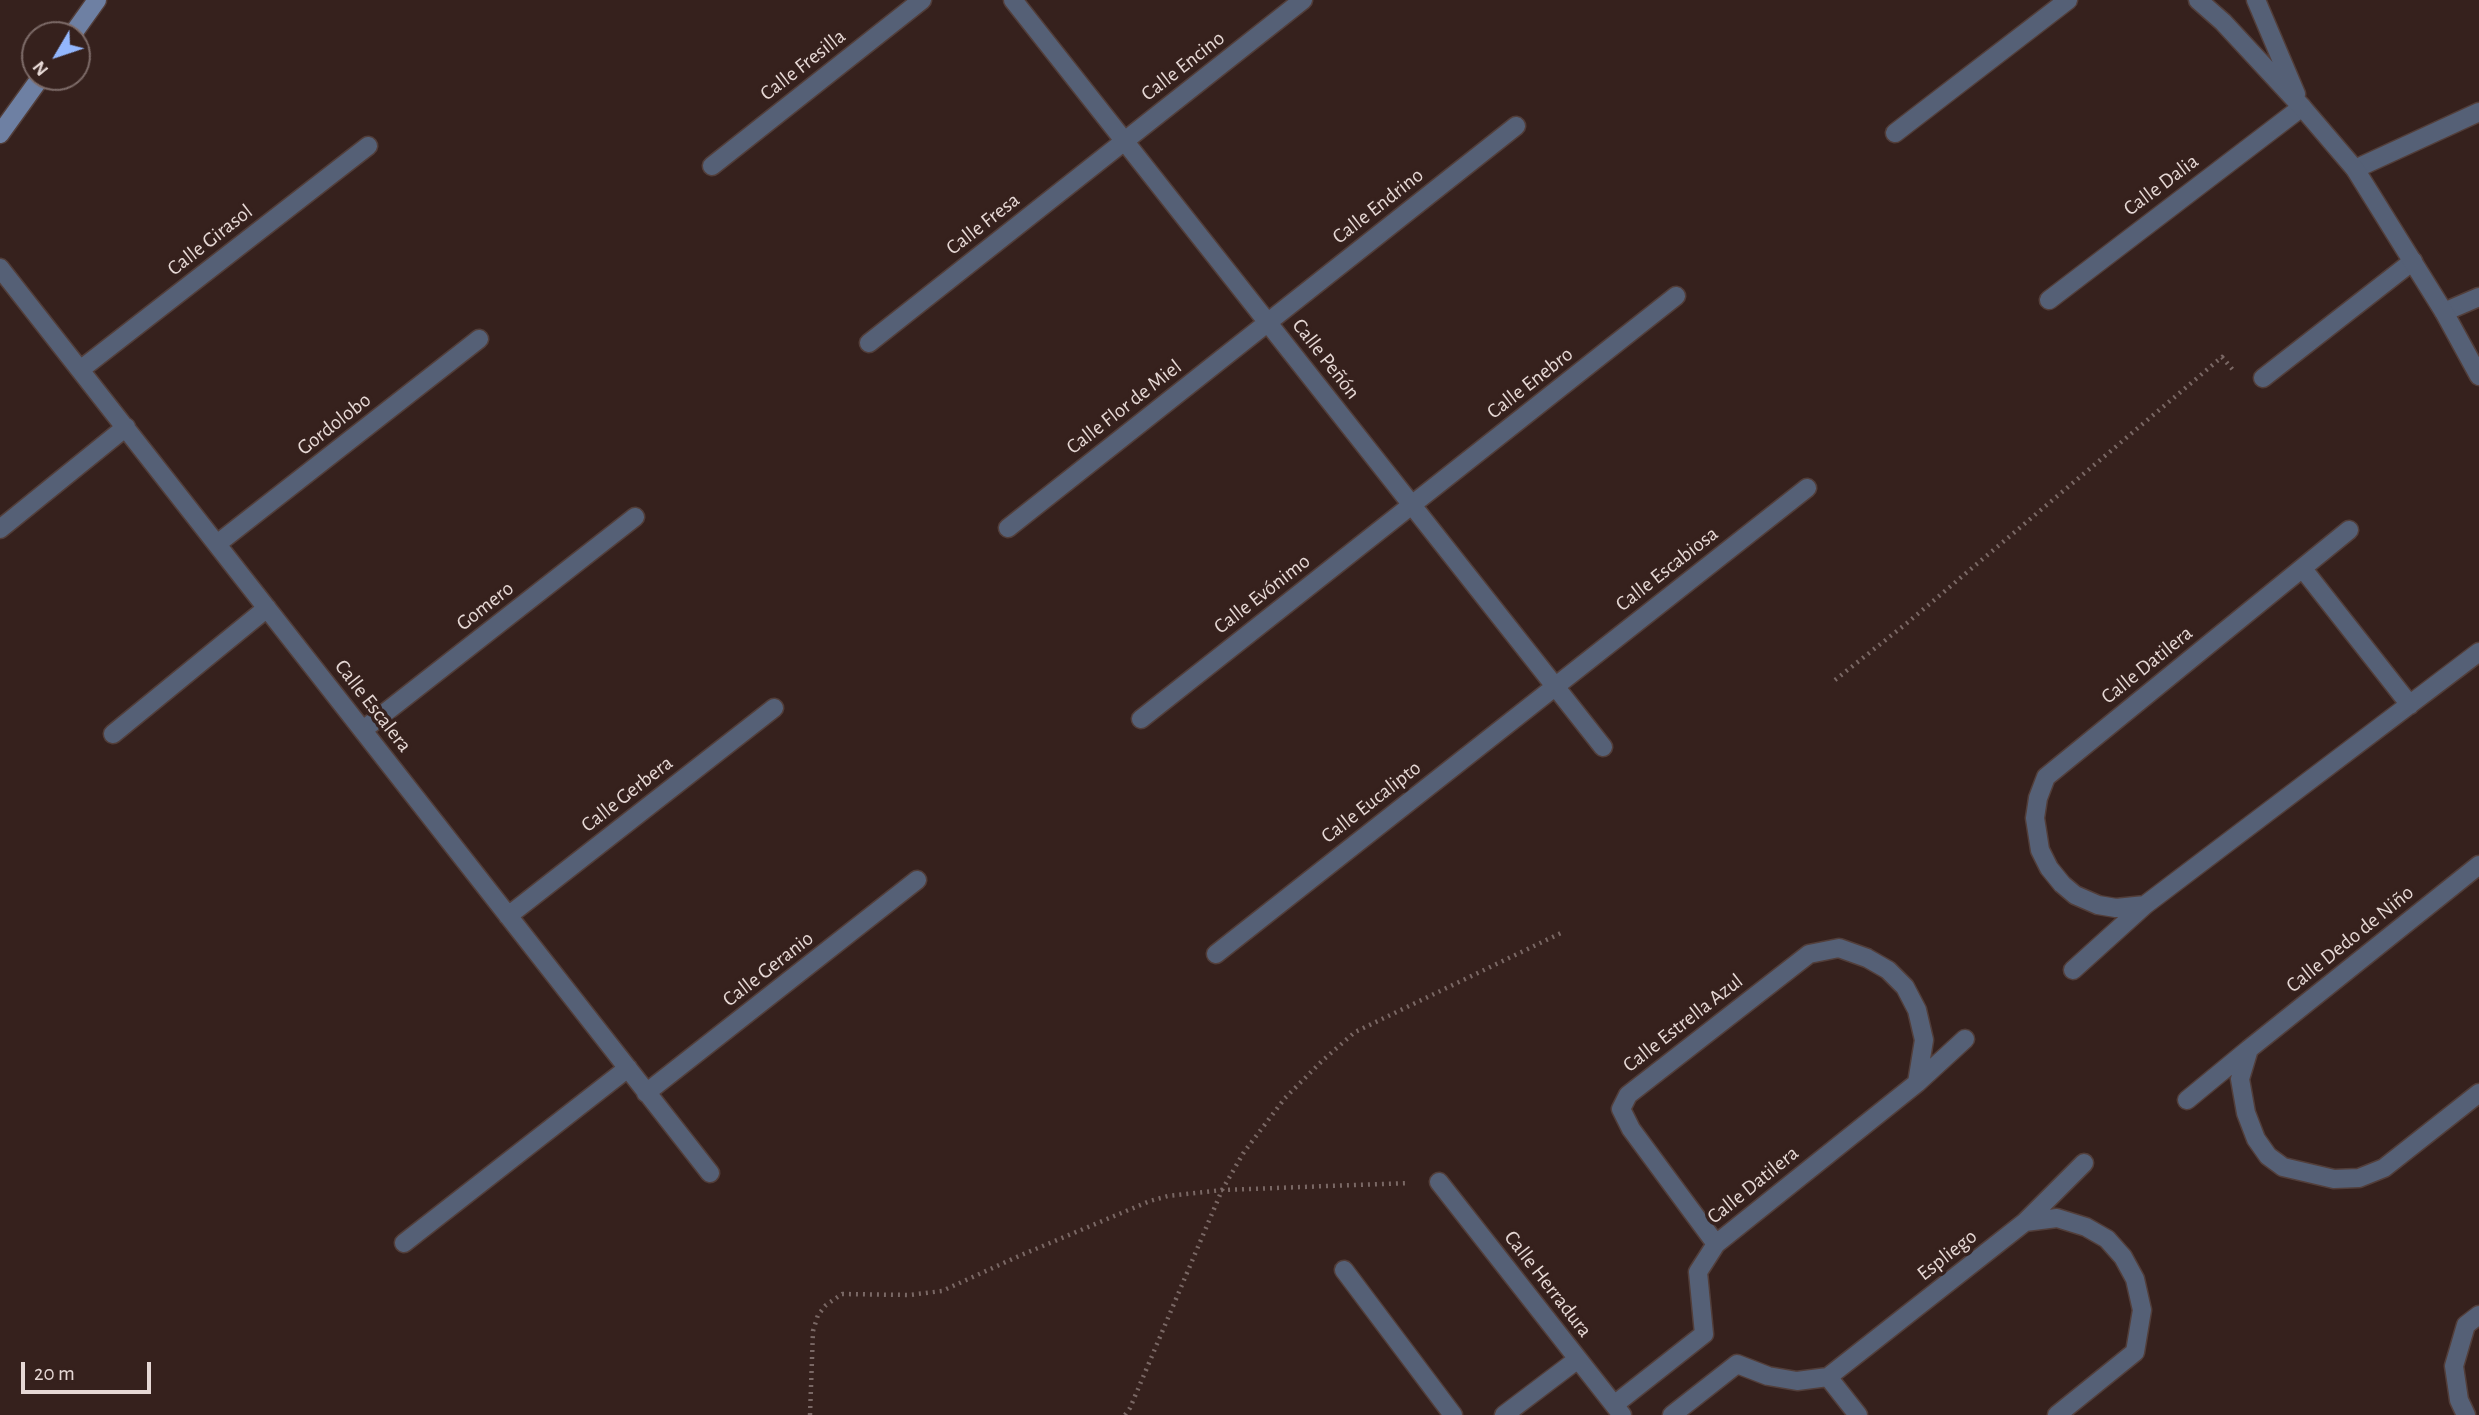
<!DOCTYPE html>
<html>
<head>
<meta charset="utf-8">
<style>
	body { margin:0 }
	#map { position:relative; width:2479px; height:1415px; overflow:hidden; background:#36211d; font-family:"Alegreya Sans",sans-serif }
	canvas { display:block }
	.north { position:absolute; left:21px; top:21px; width:70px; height:70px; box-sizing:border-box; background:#36211d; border:2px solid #7c6a67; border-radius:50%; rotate:231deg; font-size:19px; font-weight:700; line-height:28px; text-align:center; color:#e6d8d5 }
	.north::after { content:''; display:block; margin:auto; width:24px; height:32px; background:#93b7fd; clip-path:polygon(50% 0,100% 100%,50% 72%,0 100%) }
	.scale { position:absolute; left:21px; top:1362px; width:130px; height:32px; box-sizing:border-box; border:4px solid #e6d8d5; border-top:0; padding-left:9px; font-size:21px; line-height:24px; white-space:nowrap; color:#e6d8d5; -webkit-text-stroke:5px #36211d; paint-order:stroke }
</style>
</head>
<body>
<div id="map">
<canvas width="2479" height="1415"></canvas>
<div class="north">N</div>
<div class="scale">20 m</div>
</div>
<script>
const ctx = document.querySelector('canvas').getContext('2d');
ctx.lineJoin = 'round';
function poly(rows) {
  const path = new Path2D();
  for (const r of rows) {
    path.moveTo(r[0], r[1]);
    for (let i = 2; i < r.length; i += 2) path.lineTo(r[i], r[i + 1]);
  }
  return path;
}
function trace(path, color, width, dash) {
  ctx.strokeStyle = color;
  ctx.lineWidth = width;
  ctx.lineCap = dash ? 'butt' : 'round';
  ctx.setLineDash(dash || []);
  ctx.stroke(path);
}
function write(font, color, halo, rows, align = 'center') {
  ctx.font = font + ' "Alegreya Sans",sans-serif';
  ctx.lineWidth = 7;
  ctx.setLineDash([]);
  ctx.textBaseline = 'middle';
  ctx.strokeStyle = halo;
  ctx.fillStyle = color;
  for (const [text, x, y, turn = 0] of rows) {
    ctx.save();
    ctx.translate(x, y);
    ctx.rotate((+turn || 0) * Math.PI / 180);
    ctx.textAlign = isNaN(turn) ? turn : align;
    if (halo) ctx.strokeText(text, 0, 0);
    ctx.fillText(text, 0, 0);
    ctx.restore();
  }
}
const minor = poly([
	[1013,0,1603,747],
	[1895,133,2068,0],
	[712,166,922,0],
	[2355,169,2479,112],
	[0,268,710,1173],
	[2049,300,2302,107],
	[2444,312,2479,297],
	[869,343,1303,0],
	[80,370,368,146],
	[2263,378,2413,261],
	[1008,528,1516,126],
	[0,529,126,427],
	[2349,530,2046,777,2038,798,2035,818,2040,850,2049,868,2062,884,2075,895,2098,905,2116,908,2145,905,2479,652],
	[217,544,479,339],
	[2303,569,2410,705],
	[1141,719,1676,296],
	[363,730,635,517],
	[113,734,267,608],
	[2479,865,2249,1049,2240,1079,2246,1113,2256,1139,2268,1156,2283,1167,2334,1179,2359,1178,2384,1168,2479,1093],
	[508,916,774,708],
	[1216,954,1807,488],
	[2073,970,2145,905],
	[1917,1083,1965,1039],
	[646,1093,917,880],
	[2187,1100,2249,1049],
	[1439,1182,1622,1415],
	[2025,1222,2084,1163],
	[404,1243,628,1068],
	[1344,1270,1453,1415],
	[1828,1377,2025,1222,2057,1218,2086,1227,2107,1239,2123,1257,2135,1279,2142,1310,2135,1352,2057,1415],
	[1828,1377,1858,1415],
	[1614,1405,1704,1334,1698,1272,1716,1244,1917,1083,1924,1040,1917,1010,1905,987,1888,970,1867,958,1839,948,1809,954,1628,1095,1621,1109,1631,1129,1716,1244],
	[1504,1415,1578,1359],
	[1672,1415,1737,1364,1768,1376,1797,1381,1828,1377],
	[2466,1415,2459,1400,2454,1366,2466,1325,2479,1315]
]);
const tertiary = poly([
	[2198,0,2223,22,2302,107,2355,169,2444,312,2479,376],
	[2256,0,2296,94]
]);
const secondary = poly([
	[72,35,97,0],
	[0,134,41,77]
]);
trace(minor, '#523e3a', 21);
trace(tertiary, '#523e3a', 21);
trace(secondary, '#523e3a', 21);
trace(poly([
	[1835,680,1907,623,2222,357,2233,370],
	[810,1415,813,1331,818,1315,826,1305,842,1294,909,1295,942,1291,1019,1256,1150,1201,1168,1196,1222,1190,1409,1183],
	[1125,1415,1130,1408,1222,1190,1244,1152,1285,1098,1322,1061,1355,1032,1561,933]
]), '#7a6865', 4.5, [2, 5]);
trace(minor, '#556076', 18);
trace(tertiary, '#556076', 18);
trace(secondary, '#6e80a3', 18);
write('21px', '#e6d8d5', '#36211d', [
	["Calle Fresilla",803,65,-38],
	["Calle Encino",1183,66,-38],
	["Calle Dalia",2161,185,-37],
	["Calle Endrino",1378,206,-38],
	["Calle Fresa",983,224,-38],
	["Calle Girasol",210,240,-38],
	["Calle Peñón",1326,359,52],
	["Calle Enebro",1530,383,-38],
	["Calle Flor de Miel",1124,407,-38],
	["Gordolobo",334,424,-38],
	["Calle Escabiosa",1667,569,-38],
	["Calle Evónimo",1262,594,-38],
	["Gomero",485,606,-38],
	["Calle Datilera",2147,665,-39],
	["Calle Escalera",373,706,52],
	["Calle Gerbera",627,794,-38],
	["Calle Eucalipto",1371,802,-38],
	["Calle Dedo de Niño",2350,939,-39],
	["Calle Geranio",768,969,-38],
	["Calle Estrella Azul",1683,1023,-38],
	["Calle Datilera",1753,1185,-39],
	["Espliego",1947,1255,-38],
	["Calle Herradura",1548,1284,52]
]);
</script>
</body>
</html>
